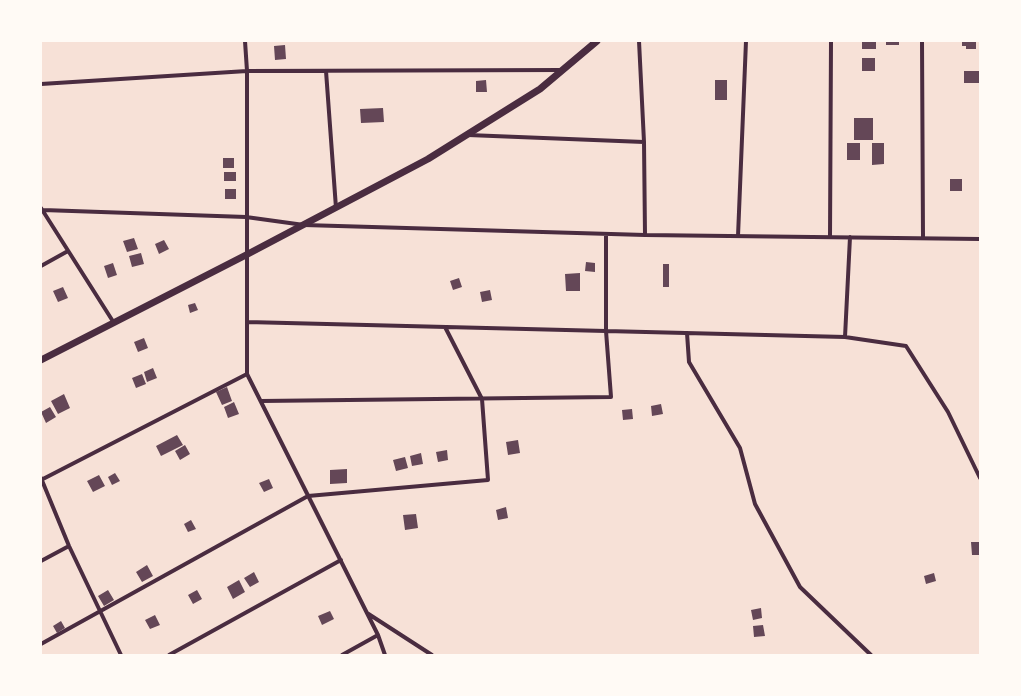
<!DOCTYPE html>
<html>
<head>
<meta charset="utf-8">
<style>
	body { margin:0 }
	#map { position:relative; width:1021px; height:696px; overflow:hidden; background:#f7e1d7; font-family:"Sofia Sans Condensed",sans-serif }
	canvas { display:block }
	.frame { position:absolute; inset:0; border:42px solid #fffaf5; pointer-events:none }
</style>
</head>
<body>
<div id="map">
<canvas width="1021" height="696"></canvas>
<div class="frame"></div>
</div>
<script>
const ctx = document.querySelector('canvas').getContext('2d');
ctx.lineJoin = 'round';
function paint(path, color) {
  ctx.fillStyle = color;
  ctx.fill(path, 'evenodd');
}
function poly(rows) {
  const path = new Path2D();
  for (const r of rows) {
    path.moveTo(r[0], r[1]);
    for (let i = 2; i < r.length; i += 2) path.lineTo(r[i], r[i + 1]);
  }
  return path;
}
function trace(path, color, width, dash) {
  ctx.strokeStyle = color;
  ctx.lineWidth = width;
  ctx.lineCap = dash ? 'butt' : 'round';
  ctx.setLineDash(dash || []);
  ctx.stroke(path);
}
paint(poly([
	[862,41,876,41,876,49,862,49],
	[886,41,899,41,899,45,886,45],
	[962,41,976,41,976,49,966,49,966,46,962,46],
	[285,45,286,59,275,60,274,46],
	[862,58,875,58,875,71,862,71],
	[964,71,980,71,980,83,964,83],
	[486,80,487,92,476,92,476,81],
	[715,80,727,80,727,100,715,100],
	[383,108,384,122,361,123,360,109],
	[854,118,873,118,873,140,854,140],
	[847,143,860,143,860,160,847,160],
	[872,143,884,143,884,164,872,165],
	[223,158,234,158,234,168,223,168],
	[224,172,236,172,236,181,224,181],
	[950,179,962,179,962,191,950,191],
	[225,189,236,189,236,199,225,199],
	[134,238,138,249,127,252,123,241],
	[164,240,169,249,159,254,155,244],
	[141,253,144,264,132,267,129,256],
	[586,262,595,263,595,272,585,271],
	[113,263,117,275,108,278,104,266],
	[663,264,669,264,669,287,663,287],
	[580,273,580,291,566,291,565,274],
	[459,278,462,287,453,290,450,281],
	[63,287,68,298,58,302,53,291],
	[490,290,492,300,482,302,480,292],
	[195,303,198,310,190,313,188,305],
	[144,338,148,348,138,352,134,342],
	[153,368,157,378,147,382,144,372],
	[142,374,146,384,136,388,132,378],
	[227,387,232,401,222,405,216,392],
	[64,394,70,408,58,414,51,401],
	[234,402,239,414,228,418,224,407],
	[661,404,663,414,652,416,651,406],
	[50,407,56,417,46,423,41,412],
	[632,409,633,419,623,420,622,410],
	[177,435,183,445,161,456,156,446],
	[518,440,520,453,508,455,506,442],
	[185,445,190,454,180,460,175,451],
	[447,450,448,460,438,462,436,452],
	[421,453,423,464,412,466,410,456],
	[405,457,408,468,396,471,393,460],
	[347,469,347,483,330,484,330,470],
	[115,473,120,481,112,485,108,477],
	[99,475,105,486,93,492,87,481],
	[269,479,273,488,264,492,259,483],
	[506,507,508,518,498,520,496,510],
	[416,514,418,528,405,530,403,515],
	[191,520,196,529,188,532,184,524],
	[971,542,980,542,980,555,972,555],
	[147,565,153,576,142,582,136,572],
	[254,572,259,582,250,587,244,578],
	[934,573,936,581,926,584,924,576],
	[239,580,245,592,233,599,227,587],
	[108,590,114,600,104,606,98,596],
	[197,590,202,599,193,604,188,595],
	[761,608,762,618,753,620,751,610],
	[330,611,334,619,322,625,318,616],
	[155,615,160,625,150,629,145,620],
	[61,621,65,628,57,633,53,626],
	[763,625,765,636,754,637,753,626]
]), '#644757');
trace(poly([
	[245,41,247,71,247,374,378,635,385,655],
	[639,41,644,142,645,235],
	[922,41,923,238],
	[326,71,336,208],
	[41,84,247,71,562,70],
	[468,135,644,142],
	[41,208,114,323],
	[43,210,246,217,304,225,645,235,980,239],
	[738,236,746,41],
	[830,237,831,41],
	[41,266,68,251],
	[247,322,845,337,850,237],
	[687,333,689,362,740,448,755,504,800,587,871,655],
	[845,337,906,346,948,412,980,478],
	[261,401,611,397,606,331,606,234],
	[41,478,69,546,121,655],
	[41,480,247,374],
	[41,561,69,546],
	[367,613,432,655],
	[41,644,308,496,488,480,482,399,445,327],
	[169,655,341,560],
	[342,655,378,635]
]), '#4a2c40', 4);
trace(poly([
	[41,360,246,255,428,159,540,89,597,41]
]), '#4a2c40', 7);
</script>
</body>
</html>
